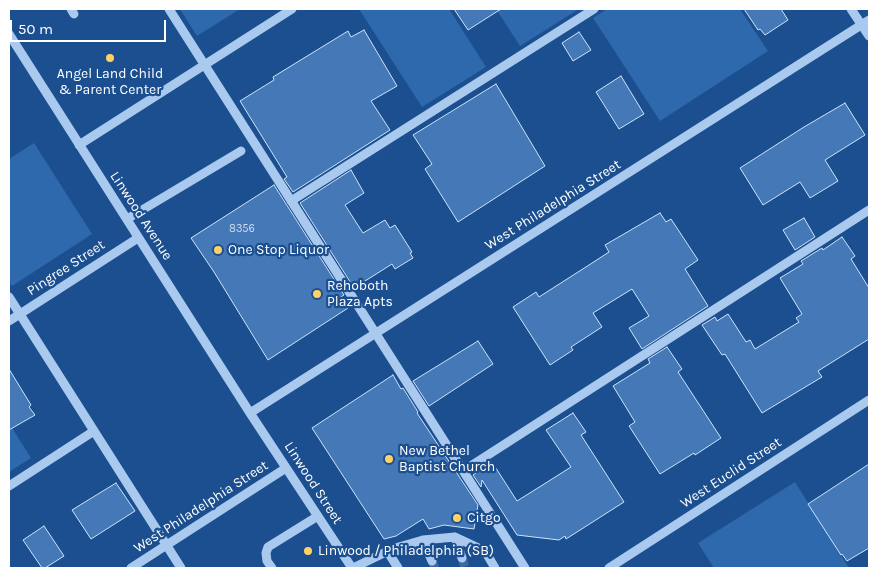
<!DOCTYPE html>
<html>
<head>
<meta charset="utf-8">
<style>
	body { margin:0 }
	#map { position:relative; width:878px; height:577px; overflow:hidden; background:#1b4f8f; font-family:Karla,sans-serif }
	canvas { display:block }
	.frame { position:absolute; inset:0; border:10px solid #fff; pointer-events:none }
	.scale { position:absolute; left:10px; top:20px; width:156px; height:22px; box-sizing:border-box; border:2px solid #fff; border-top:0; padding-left:6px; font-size:15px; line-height:18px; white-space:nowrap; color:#fff; -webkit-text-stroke:4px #1b4f8f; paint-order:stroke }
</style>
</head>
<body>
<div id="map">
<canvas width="878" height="577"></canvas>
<div class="frame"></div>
<div class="scale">50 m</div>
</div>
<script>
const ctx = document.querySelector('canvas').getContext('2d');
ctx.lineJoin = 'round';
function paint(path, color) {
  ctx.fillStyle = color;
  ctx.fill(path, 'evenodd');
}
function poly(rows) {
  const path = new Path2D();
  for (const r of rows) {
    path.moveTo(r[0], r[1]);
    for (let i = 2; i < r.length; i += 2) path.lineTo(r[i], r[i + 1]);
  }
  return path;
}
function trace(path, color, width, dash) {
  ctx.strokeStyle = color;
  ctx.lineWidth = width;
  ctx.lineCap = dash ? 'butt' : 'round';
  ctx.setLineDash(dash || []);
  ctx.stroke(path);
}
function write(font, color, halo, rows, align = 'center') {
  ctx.font = font + ' Karla,sans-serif';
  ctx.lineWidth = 4.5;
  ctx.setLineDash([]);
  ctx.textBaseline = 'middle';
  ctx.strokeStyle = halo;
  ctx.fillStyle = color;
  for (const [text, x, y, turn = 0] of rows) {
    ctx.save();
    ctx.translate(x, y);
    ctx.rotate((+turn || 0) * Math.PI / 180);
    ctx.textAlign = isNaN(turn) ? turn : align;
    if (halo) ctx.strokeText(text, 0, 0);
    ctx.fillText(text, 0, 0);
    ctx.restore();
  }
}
paint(poly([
	[180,9,240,9,197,36],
	[359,9,449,9,486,67,422,107],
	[496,9,579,9,520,46],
	[607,9,740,9,768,51,660,121,593,18],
	[34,143,92,234,12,286,9,282,9,159],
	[9,423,31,458,9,472],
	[795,482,849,568,714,568,698,543]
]), '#2e69ad');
const building = poly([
	[454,9,501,9,468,30,454,9],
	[744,9,781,9,788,20,765,35,760,29,758,30,744,9],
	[364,30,397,86,371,101,390,130,293,192,284,179,287,177,240,101,274,80,273,77,348,31,351,37,364,30],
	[579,32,591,50,573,61,562,43,579,32],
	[621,76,644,114,619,129,596,92,621,76],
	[496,84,545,166,458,222,425,169,432,164,413,135,496,84],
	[845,103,865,135,825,160,838,181,810,198,800,182,763,205,740,168,804,127,845,103],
	[351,170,364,193,345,205,363,233,385,220,390,228,395,225,412,252,410,253,413,258,395,269,392,264,354,288,300,203,351,170],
	[274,185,344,295,341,297,348,308,268,360,214,272,191,238,274,185],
	[660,213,666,222,671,219,698,260,685,269,708,306,642,349,629,328,649,316,632,289,593,313,602,327,571,347,573,350,550,365,513,307,536,292,539,297,589,265,609,252,605,245,660,213],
	[804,218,815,237,795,250,783,230,804,218],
	[842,237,855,256,851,259,869,288,869,339,818,371,822,377,762,413,725,354,722,355,702,325,715,317,717,321,728,314,746,342,750,340,755,349,799,322,796,318,802,314,780,278,803,264,801,261,822,248,823,250,842,237],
	[478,341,493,364,429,406,413,381,478,341],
	[667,347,682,369,678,372,721,438,695,455,694,453,660,474,629,426,635,422,613,386,650,363,648,359,667,347],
	[9,369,31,405,29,407,35,415,9,430,9,369],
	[393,375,401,389,403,388,418,412,417,413,478,505,474,529,444,525,429,529,423,519,396,536,384,539,312,428,393,375],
	[573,413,586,432,581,435,624,502,566,539,565,536,559,540,517,535,482,480,481,487,473,475,492,462,517,501,541,486,571,467,546,430,573,413],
	[869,464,869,548,847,561,842,554,841,555,808,504,869,464],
	[116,483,135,511,91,539,72,510,116,483],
	[44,526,64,556,45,568,42,568,23,540,44,526]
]);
paint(building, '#4478b7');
trace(building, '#cfe3fa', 1);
trace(poly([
	[462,558,465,568],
	[432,561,435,568]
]), '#3d69a0', 9, [9, 4.5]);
trace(poly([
	[71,9,74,14],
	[169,9,525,568],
	[851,9,869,36],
	[9,34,250,413,352,568],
	[79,145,292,9],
	[291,201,594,9],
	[127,219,241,151],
	[9,297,181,568],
	[9,321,138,238],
	[250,413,869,20],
	[463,471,869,210],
	[9,486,94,431],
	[455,537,462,558],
	[423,540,432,561],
	[388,552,398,568],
	[131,568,286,468],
	[272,568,267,561,266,553,268,547,318,516],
	[353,568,392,549,423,540,455,537,485,551,495,568],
	[609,568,869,400]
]), '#a9c9ee', 9);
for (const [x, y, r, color] of [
	[110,58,5,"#ffd166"],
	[218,250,5,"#ffd166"],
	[317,294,5,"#ffd166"],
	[389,459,5,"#ffd166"],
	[457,518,5,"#ffd166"],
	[308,551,5,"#ffd166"]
]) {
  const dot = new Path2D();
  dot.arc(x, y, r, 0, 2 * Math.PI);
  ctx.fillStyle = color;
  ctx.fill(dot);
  trace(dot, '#1b4f8f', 2);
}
write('11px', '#d0dded', null, [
	["8356",242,229]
]);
write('14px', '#fff', '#1b4f8f', [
	["Angel Land Child",110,74,"center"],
	["& Parent Center",110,90,"center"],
	["One Stop Liquor",228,250],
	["Rehoboth",327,286],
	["Plaza Apts",327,302],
	["New Bethel",399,451],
	["Baptist Church",399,467],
	["Citgo",467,518],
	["Linwood / Philadelphia (SB)",318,551]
], 'left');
write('14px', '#fff', '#1b4f8f', [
	["West Philadelphia Street",553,205,-32],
	["Linwood Avenue",141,216,57],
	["Pingree Street",66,268,-33],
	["West Euclid Street",731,473,-33],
	["Linwood Street",313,483,57],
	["West Philadelphia Street",201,507,-33]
]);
</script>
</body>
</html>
